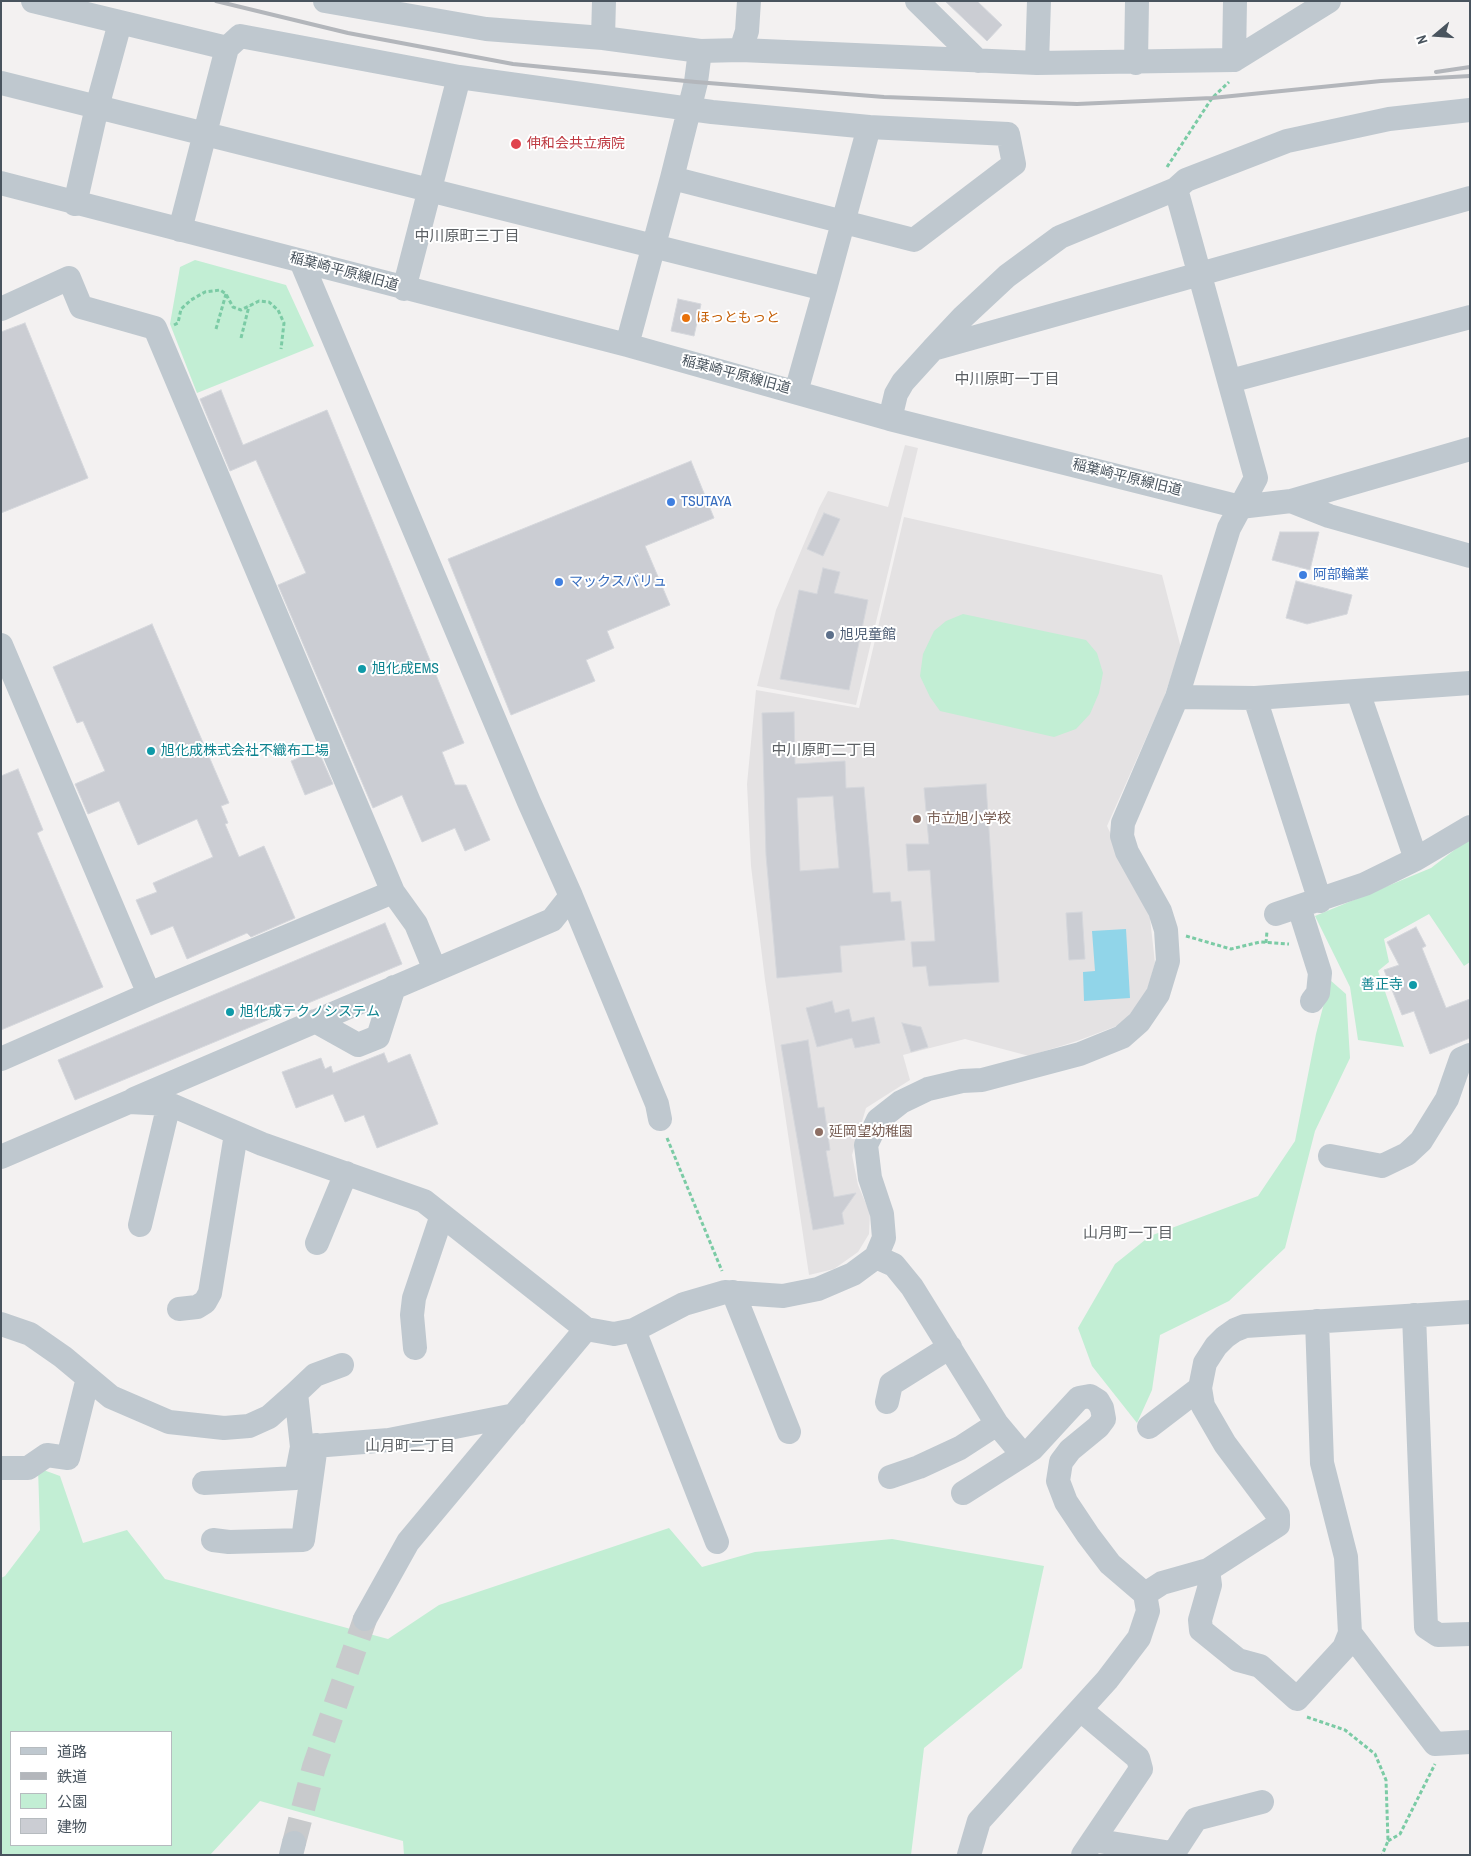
<!DOCTYPE html>
<html>
<head>
<meta charset="utf-8">
<style>
	body { margin:0 }
	#map { position:relative; width:1471px; height:1856px; overflow:hidden; background:#f3f1f1; font-family:"Archivo Narrow","Noto Sans JP",sans-serif }
	canvas { display:block }
	.frame { position:absolute; inset:0; border:2px solid #49545e; pointer-events:none }
	.legend { position:absolute; left:10px; top:1731px; width:162px; height:115px; box-sizing:border-box; background:#fff; border:1px solid #b6bbbf; margin:0; padding:6px 9px; list-style:none; font-size:15px; color:#49545e }
	.legend li { display:flex; align-items:center; gap:10px; height:25px }
	.legend b { width:25px; border:1px solid #b6bbbf }
	.north { position:absolute; left:1411px; top:10px; width:50px; height:50px; -webkit-text-stroke:4px #fff; paint-order:stroke; rotate:252deg; font-size:14px; font-weight:700; line-height:20px; text-align:center; color:#49545e }
	.north::after { content:''; display:block; margin:auto; width:18px; height:22px; background:#49545e; clip-path:polygon(50% 0,100% 100%,50% 72%,0 100%) }
</style>
</head>
<body>
<div id="map">
<canvas width="1471" height="1856"></canvas>
<div class="frame"></div>
<ul class="legend">
<li><b style="height:6px;background:#bfc8cf"></b>道路</li>
<li><b style="height:6px;background:#b3b6bb"></b>鉄道</li>
<li><b style="height:14px;background:#c2eed4"></b>公園</li>
<li><b style="height:14px;background:#cbcdd3"></b>建物</li>
</ul>
<div class="north">N</div>
</div>
<script>
const ctx = document.querySelector('canvas').getContext('2d');
ctx.lineJoin = 'round';
function paint(path, color) {
  ctx.fillStyle = color;
  ctx.fill(path, 'evenodd');
}
function poly(rows) {
  const path = new Path2D();
  for (const r of rows) {
    path.moveTo(r[0], r[1]);
    for (let i = 2; i < r.length; i += 2) path.lineTo(r[i], r[i + 1]);
  }
  return path;
}
function trace(path, color, width, dash) {
  ctx.strokeStyle = color;
  ctx.lineWidth = width;
  ctx.lineCap = dash ? 'butt' : 'round';
  ctx.setLineDash(dash || []);
  ctx.stroke(path);
}
function write(font, color, halo, rows, align = 'center') {
  ctx.font = font + ' "Archivo Narrow","Noto Sans JP",sans-serif';
  ctx.lineWidth = 4;
  ctx.setLineDash([]);
  ctx.textBaseline = 'middle';
  ctx.strokeStyle = halo;
  ctx.fillStyle = color;
  for (const [text, x, y, turn = 0] of rows) {
    ctx.save();
    ctx.translate(x, y);
    ctx.rotate((+turn || 0) * Math.PI / 180);
    ctx.textAlign = isNaN(turn) ? turn : align;
    if (halo) ctx.strokeText(text, 0, 0);
    ctx.fillText(text, 0, 0);
    ctx.restore();
  }
}
paint(poly([
	[905,445,918,448,856,705,757,686,776,610,819,508,828,491,888,507],
	[904,517,1162,575,1181,648,1163,700,1107,826,1150,918,1155,963,1146,994,1122,1024,1077,1041,1029,1056,965,1039,903,1055,910,1080,866,1108,852,1155,858,1185,870,1213,869,1234,858,1252,834,1269,809,1275,765,980,751,866,747,784,756,690,859,708]
]), '#e4e2e3');
paint(poly([
	[195,260,286,285,314,346,197,393,170,324,180,267],
	[963,614,1086,640,1097,653,1103,673,1099,693,1090,714,1076,729,1054,737,940,711,930,697,920,676,923,654,934,631,946,621],
	[1470,838,1470,962,1464,966,1429,914,1384,939,1389,962,1378,971,1404,1047,1358,1040,1350,987,1315,916,1431,868],
	[1330,980,1346,994,1350,1058,1315,1131,1285,1248,1229,1301,1160,1335,1152,1390,1137,1423,1092,1366,1078,1328,1115,1264,1150,1236,1258,1196,1295,1141,1316,1034],
	[38,1468,60,1476,83,1543,127,1530,165,1579,388,1639,439,1605,669,1528,702,1567,755,1552,892,1539,1044,1566,1022,1668,924,1748,911,1855,404,1855,403,1841,260,1801,210,1855,1,1855,1,1578,5,1576,40,1530],
	[11,1732,171,1732,171,1845,11,1845]
]), '#c2eed4');
paint(poly([
	[1126,929,1130,998,1084,1001,1083,972,1095,971,1092,931]
]), '#91d5e9');
const building = poly([
	[945,1,977,1,1002,25,987,41,945,1],
	[678,299,701,304,694,336,671,331,678,299],
	[25,323,88,478,1,513,1,332,25,323],
	[221,390,243,445,327,410,464,743,442,752,455,785,466,785,490,840,465,851,455,828,422,842,402,795,373,808,278,585,306,573,256,460,230,471,200,399,221,390],
	[691,461,714,518,645,546,670,605,607,631,614,648,586,660,595,681,511,715,448,559,691,461],
	[824,513,840,519,823,556,807,549,824,513],
	[1280,532,1319,532,1310,570,1272,560,1280,532],
	[823,568,840,572,834,593,868,600,849,690,780,679,799,590,817,594,823,568],
	[1296,581,1352,595,1347,614,1307,624,1286,618,1296,581],
	[152,624,229,803,221,806,228,823,225,824,239,857,264,846,295,918,251,937,247,933,187,959,173,926,151,935,136,900,157,892,153,883,213,857,197,819,138,845,119,801,88,814,75,784,105,771,83,721,77,723,53,667,152,624],
	[794,712,795,764,845,761,846,788,864,787,873,893,890,892,891,902,901,901,905,940,840,946,842,972,777,978,766,855,762,713,794,712],
	[833,796,839,868,800,871,797,798,833,796],
	[318,750,333,784,305,795,291,761,318,750],
	[18,769,43,830,37,833,103,987,1,1030,1,776,18,769],
	[986,784,999,982,929,986,926,966,913,967,911,942,935,941,930,870,908,871,906,844,929,844,924,788,986,784],
	[1082,912,1085,959,1069,960,1066,913,1082,912],
	[385,923,402,964,75,1100,58,1060,385,923],
	[1416,927,1426,946,1422,948,1446,1008,1470,999,1470,1038,1430,1054,1414,1011,1402,1015,1384,970,1399,965,1387,942,1416,927],
	[832,1001,835,1013,849,1009,852,1022,874,1017,880,1043,855,1048,852,1038,817,1047,806,1008,832,1001],
	[902,1023,921,1027,928,1047,911,1052,902,1023],
	[808,1040,818,1108,824,1107,830,1150,826,1151,834,1197,856,1193,842,1213,844,1224,813,1230,781,1045,808,1040],
	[384,1053,388,1063,410,1054,438,1124,377,1148,364,1115,345,1122,333,1094,296,1108,282,1072,321,1058,325,1069,331,1066,333,1073,384,1053]
]);
paint(building, '#cbcdd3');
trace(building, '#d5d7dc', 1);
trace(poly([
	[294,1843,314,1767,365,1619]
]), '#c8cacc', 24, [24, 12]);
trace(poly([
	[1167,167,1212,98,1229,82],
	[174,325,178,323,181,309,191,300,205,292,220,290,226,294,233,307,241,310,259,301,269,302,278,310,284,323,281,349],
	[216,329,226,294],
	[241,338,249,306],
	[1186,936,1231,949,1260,942,1289,944],
	[1266,943,1267,931],
	[667,1138,722,1271],
	[1307,1717,1345,1730,1375,1754,1386,1780,1388,1841,1382,1855],
	[1388,1841,1400,1834,1435,1764]
]), '#7bcba5', 3, [4, 2.5]);
trace(poly([
	[33,1,227,48],
	[325,1,486,29,603,38,700,51,741,50,1037,63,1234,60,1329,1],
	[917,1,978,61],
	[603,38,604,1],
	[741,50,747,31,749,1],
	[1234,60,1235,1],
	[1037,63,1039,1],
	[1136,63,1137,1],
	[1,83,825,289,796,392],
	[672,178,914,240,1014,164,1008,134,869,127],
	[1,183,627,345,890,419,1240,507,1291,501,1470,449],
	[75,204,97,107,120,23],
	[180,230,227,48,240,36,459,77,712,112,869,127,825,289],
	[404,289,459,77],
	[1,309,69,278,81,307,155,328,393,892,149,994],
	[627,345,672,178,696,82,700,51],
	[933,349,963,317,1007,276,1060,237,1176,189],
	[1230,381,1470,317],
	[890,419,896,394,903,382,933,349,1470,198],
	[1291,501,1329,516,1470,556],
	[1,645,149,994,1,1059],
	[1358,692,1416,859],
	[1177,697,1255,698,1470,683],
	[1255,698,1320,901],
	[393,892,416,924,435,970],
	[571,896,657,1104,660,1119],
	[1299,907,1320,973,1318,993,1312,1001],
	[1276,914,1365,884,1416,859,1470,827],
	[315,1021,358,1045,378,1037,394,987],
	[134,1099,552,920,571,896,529,802,301,261],
	[1330,1156,1382,1166,1407,1154,1421,1141,1447,1099,1461,1059,1470,1055],
	[1,1157,129,1102,169,1104,262,1144,424,1201,586,1329,614,1334,634,1330,684,1304,725,1292,783,1296,818,1289,853,1274,876,1257,884,1238,882,1214,870,1178,866,1145,878,1120,901,1102,928,1089,962,1081,982,1080,1080,1054,1122,1037,1139,1022,1158,994,1168,961,1166,930,1160,911,1127,852,1122,836,1123,823,1177,697,1229,528,1256,478,1176,189,1186,180,1287,141,1389,119,1470,110],
	[140,1225,169,1104],
	[317,1243,346,1173],
	[876,1257,894,1265,912,1287,997,1424,1023,1455,1032,1449,1079,1398,1090,1396,1098,1401,1102,1408,1104,1419,1098,1427,1070,1450,1061,1462,1058,1481,1066,1502,1088,1535,1110,1564,1145,1594,1148,1611,1139,1638,1107,1680,979,1821,969,1855],
	[733,1292,789,1432],
	[179,1309,197,1307,205,1302,210,1293,236,1134],
	[1414,1315,1426,1627,1438,1635,1470,1634],
	[1,1324,30,1334,63,1357,111,1397,169,1422,224,1428,249,1426,269,1417,296,1393,302,1447,389,1440,515,1415],
	[634,1330,717,1542],
	[415,1348,412,1315,414,1298,442,1215],
	[296,1393,315,1375,342,1365],
	[887,1402,891,1384,950,1347],
	[1149,1427,1200,1388],
	[1,1468,28,1468,47,1455,68,1458,88,1378],
	[890,1477,919,1467,960,1448,997,1424],
	[204,1483,296,1478,302,1447],
	[963,1493,1023,1455],
	[213,1540,229,1542,303,1540,316,1445],
	[1208,1570,1210,1585,1200,1620,1201,1630,1238,1660,1260,1666,1297,1699,1344,1648,1350,1633,1346,1557,1322,1463,1317,1321],
	[1145,1594,1162,1583,1208,1570,1278,1525,1278,1515,1225,1444,1203,1406,1200,1388,1205,1363,1216,1346,1225,1337,1235,1330,1245,1326,1470,1312],
	[365,1619,408,1542,586,1329],
	[1350,1633,1435,1744,1470,1742],
	[1081,1710,1138,1758,1141,1769,1083,1855],
	[1093,1840,1171,1853,1177,1848,1196,1819,1262,1802],
	[291,1855,294,1843]
]), '#bfc8cf', 24);
trace(poly([
	[216,1,348,33,513,64,696,82,884,97,1077,104,1212,98,1381,81,1470,76],
	[1436,72,1470,67]
]), '#b3b6bb', 4);
for (const [x, y, r, color] of [
	[516,144,6,"#e0444e"],
	[686,318,5,"#e8710a"],
	[671,502,5,"#3f7fe0"],
	[1303,575,5,"#3f7fe0"],
	[559,582,5,"#3f7fe0"],
	[830,635,5,"#5c6f8a"],
	[362,669,5,"#0f9aa8"],
	[151,751,5,"#0f9aa8"],
	[917,819,5,"#8d6e63"],
	[1413,985,5,"#0f9aa8"],
	[230,1012,5,"#0f9aa8"],
	[819,1132,5,"#8d6e63"]
]) {
  const dot = new Path2D();
  dot.arc(x, y, r, 0, 2 * Math.PI);
  ctx.fillStyle = color;
  ctx.fill(dot);
  trace(dot, '#fff', 2);
}
write('14px', '#be3a42', '#fff', [
	["伸和会共立病院",527,144]
], 'left');
write('14px', '#49545e', '#fff', [
	["稲葉崎平原線旧道",344,272,15],
	["稲葉崎平原線旧道",736,375,15],
	["稲葉崎平原線旧道",1127,478,14]
]);
write('14px', '#c56008', '#fff', [
	["ほっともっと",696,318]
], 'left');
write('14px', '#366cbe', '#fff', [
	["TSUTAYA",681,502],
	["阿部輪業",1313,575],
	["マックスバリュ",569,582]
], 'left');
write('14px', '#4e5e75', '#fff', [
	["旭児童館",840,635]
], 'left');
write('14px', '#0d838f', '#fff', [
	["旭化成EMS",372,669],
	["旭化成株式会社不織布工場",161,751],
	["善正寺",1403,985,"right"],
	["旭化成テクノシステム",240,1012]
], 'left');
write('14px', '#785e54', '#fff', [
	["市立旭小学校",927,819],
	["延岡望幼稚園",829,1132]
], 'left');
write('15px', '#5d6165', '#fff', [
	["中川原町三丁目",467,237],
	["中川原町一丁目",1007,380],
	["中川原町二丁目",824,751],
	["山月町一丁目",1128,1234],
	["山月町二丁目",410,1447]
]);
</script>
</body>
</html>
